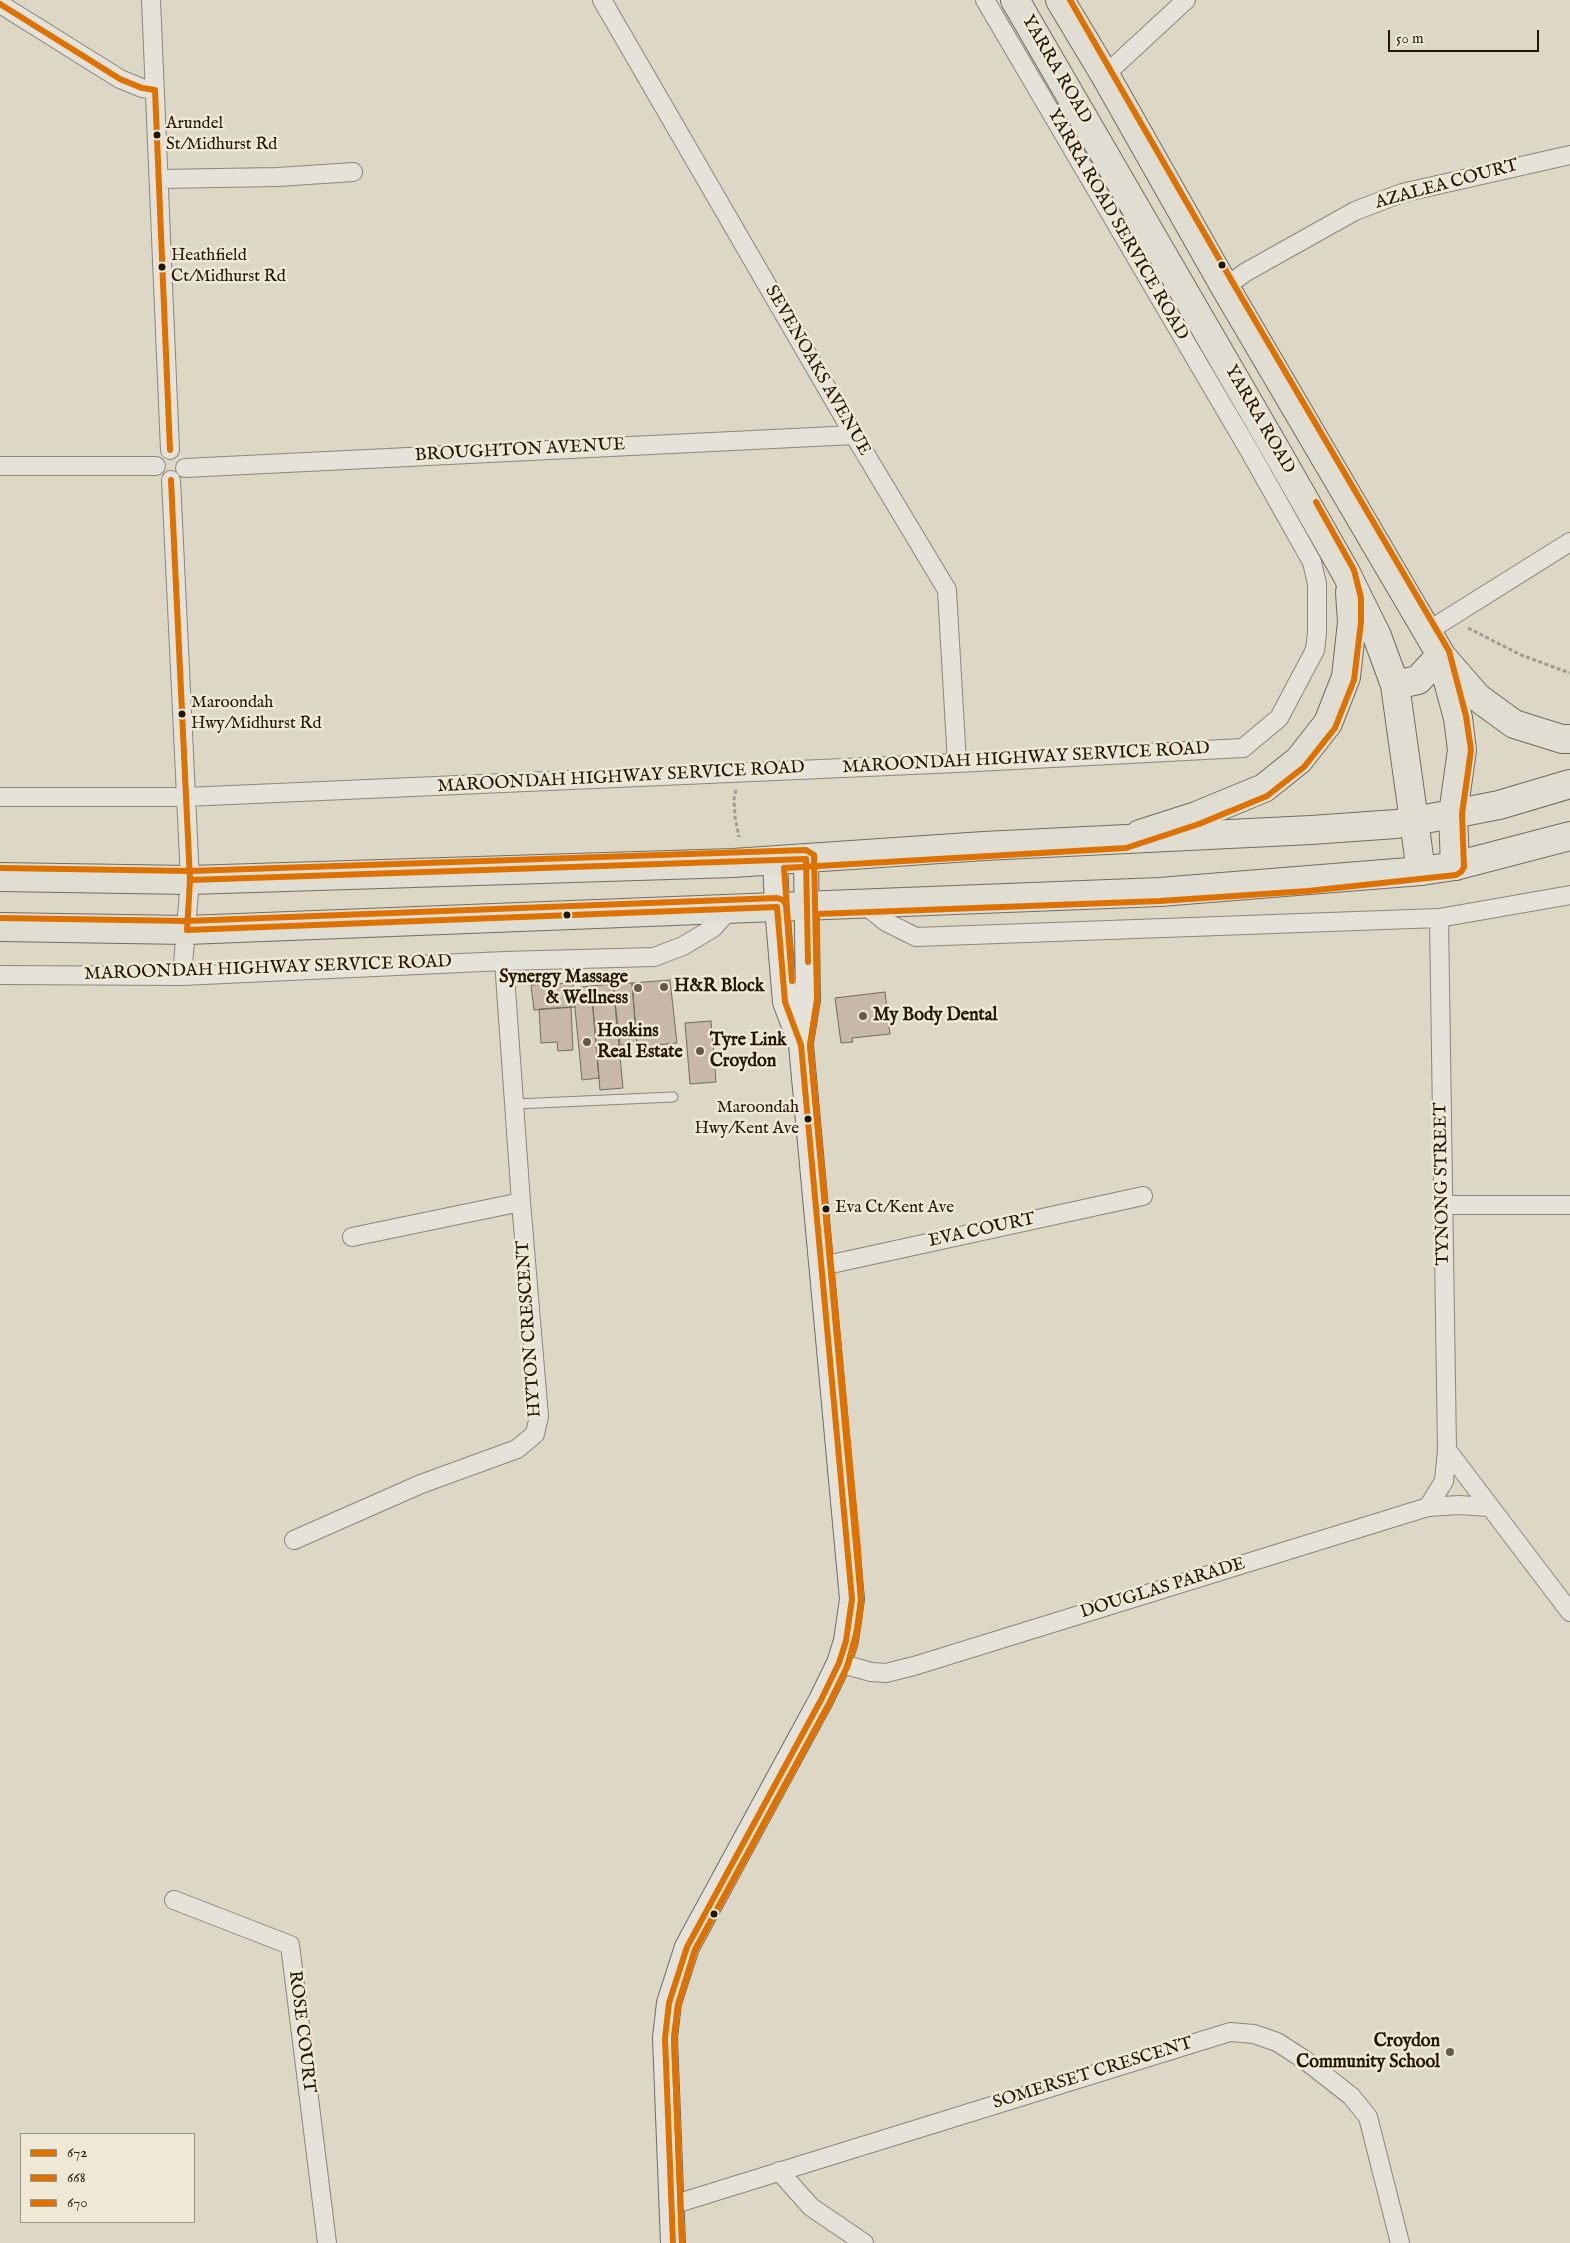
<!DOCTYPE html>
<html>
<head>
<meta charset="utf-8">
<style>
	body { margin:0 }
	#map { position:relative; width:1570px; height:2243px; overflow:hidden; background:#ddd7c6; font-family:"IM FELL English",serif }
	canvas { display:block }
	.legend { position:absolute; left:20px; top:2133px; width:175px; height:90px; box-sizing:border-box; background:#efe8d4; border:1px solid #9d9482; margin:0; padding:6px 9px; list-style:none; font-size:15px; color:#211607 }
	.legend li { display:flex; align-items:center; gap:10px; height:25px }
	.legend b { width:25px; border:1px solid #9d9482 }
	.scale { position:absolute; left:1388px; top:30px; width:151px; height:22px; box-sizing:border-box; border:2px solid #211607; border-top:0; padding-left:6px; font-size:15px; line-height:18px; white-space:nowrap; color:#211607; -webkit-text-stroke:4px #efe8d4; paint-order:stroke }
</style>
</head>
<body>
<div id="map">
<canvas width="1570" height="2243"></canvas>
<ul class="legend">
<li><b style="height:6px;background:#de7201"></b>672</li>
<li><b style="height:6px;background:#de7201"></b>668</li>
<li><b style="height:6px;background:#de7201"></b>670</li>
</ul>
<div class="scale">50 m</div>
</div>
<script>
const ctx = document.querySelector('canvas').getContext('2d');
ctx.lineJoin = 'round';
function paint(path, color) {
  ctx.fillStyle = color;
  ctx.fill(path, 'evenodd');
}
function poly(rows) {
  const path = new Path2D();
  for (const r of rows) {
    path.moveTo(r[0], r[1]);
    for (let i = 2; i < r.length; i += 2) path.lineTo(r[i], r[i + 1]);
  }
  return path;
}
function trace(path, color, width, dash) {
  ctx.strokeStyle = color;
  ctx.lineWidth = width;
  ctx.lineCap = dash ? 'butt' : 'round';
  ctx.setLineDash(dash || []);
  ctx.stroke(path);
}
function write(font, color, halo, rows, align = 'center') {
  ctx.font = font + ' "IM FELL English",serif';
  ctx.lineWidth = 5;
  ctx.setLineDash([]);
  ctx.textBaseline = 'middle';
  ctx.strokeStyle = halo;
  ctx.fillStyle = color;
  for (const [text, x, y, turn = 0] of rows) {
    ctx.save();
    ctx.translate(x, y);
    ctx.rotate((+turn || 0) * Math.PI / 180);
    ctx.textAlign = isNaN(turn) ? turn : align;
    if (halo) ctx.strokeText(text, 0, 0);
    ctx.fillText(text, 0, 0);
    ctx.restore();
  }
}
const building = poly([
	[670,980,677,1043,637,1047,632,983,670,980],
	[573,983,575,1007,534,1010,531,985,573,983],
	[632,983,637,1044,620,1045,613,984,632,983],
	[613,984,623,1088,600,1090,591,986,613,984],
	[591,986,599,1078,582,1080,573,988,591,986],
	[885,992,890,1034,852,1038,853,1042,841,1043,835,998,885,992],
	[571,1007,573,1050,558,1051,557,1042,541,1043,539,1009,571,1007],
	[711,1021,716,1082,690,1084,685,1023,711,1021]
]);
paint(building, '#c7b8aa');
trace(building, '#716c61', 1);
const lane = poly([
	[516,1104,673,1097]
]);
const street = poly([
	[151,0,170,450],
	[602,0,854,435,947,590,957,763],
	[0,4,120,79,142,88,155,90],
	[1105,75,1186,0],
	[159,179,278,177,353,172],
	[1225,287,1246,272,1355,211,1402,193,1570,155],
	[0,466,156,466],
	[185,468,854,435],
	[171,480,190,880,182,976],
	[1428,631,1570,542],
	[0,797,186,797,957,763,1243,748,1279,718,1315,650,1317,633,1317,584,1312,562,1249,450,985,0],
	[862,903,886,922,916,937,1439,918,1570,895],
	[0,975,182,976,504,961,654,957,683,946,713,928,730,909],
	[1444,1205,1570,1205],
	[352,1237,521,1202],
	[822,1266,1143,1196],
	[1447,1450,1570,1612],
	[1428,1507,1444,1481,1447,1450,1439,918],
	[294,1540,421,1484,517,1449,535,1434,539,1416,521,1202,504,961],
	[839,1663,871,1672,886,1673,914,1666,1428,1507,1459,1505,1489,1507],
	[174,1900,290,1945,327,2243],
	[779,2171,811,2207,864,2243],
	[672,2205,1230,2032,1254,2034,1277,2042,1305,2060,1351,2096,1368,2117,1400,2243]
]);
const secondary = poly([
	[801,1043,808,1000,806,859],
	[673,2243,665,2038,669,2003,687,1947,821,1700,839,1663,846,1641,852,1599,801,1045,785,1002,777,907,775,860]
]);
const primary = poly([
	[1015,0,1269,438,1346,573,1377,636,1395,685,1421,871],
	[1060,0,1105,75,1225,287,1441,655,1458,718,1462,750,1453,814,1455,866],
	[1445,660,1477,697,1514,724,1562,739,1570,739],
	[1395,685,1418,680,1441,655],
	[1140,834,1196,816,1264,788,1299,760,1328,723,1346,677,1352,622,1350,592]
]);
const highway = poly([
	[0,877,190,880,733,863,984,846,1311,830,1396,824,1453,814,1499,805,1570,784],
	[0,927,187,930,1160,892,1421,871,1455,866,1570,836]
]);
trace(lane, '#8b867b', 11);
trace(street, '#8b867b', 20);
trace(secondary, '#716c61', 26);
trace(primary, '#716c61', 30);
trace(highway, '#716c61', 30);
trace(poly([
	[1468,628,1521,655,1570,673],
	[736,790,734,799,735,817,739,837]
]), '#9f9c94', 3, [4, 2.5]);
trace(lane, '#e5e2da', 9);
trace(street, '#e5e2da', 18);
trace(secondary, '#e5e2da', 24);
trace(primary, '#e0ddd3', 28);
trace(highway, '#e0ddd3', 28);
trace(poly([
	[0,4,120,79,142,88,155,90],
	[155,90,170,450],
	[171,480,190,880,187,930,777,907,785,1002,801,1045,852,1599,846,1641,839,1663,821,1700,687,1947,669,2003,665,2038,673,2243],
	[190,880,806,859,808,962]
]), '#de7201', 6);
trace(poly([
	[791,963,784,868,1126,848,1199,824,1267,796,1304,767,1335,728,1354,680,1361,622,1361,598,1354,570,1316,502],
	[682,2243,674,2038,678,2005,695,1950,829,1704,847,1667,859,1623,861,1599,858,1549,810,1045,817,1001,817,914,1160,901,1308,891,1456,875,1461,872,1464,867,1462,814,1471,750,1466,716,1449,651,1233,283,1070,0]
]), '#de7201', 6);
trace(poly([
	[0,868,190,871,806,850,814,855,817,1000,810,1045,861,1600,855,1643,847,1667,829,1704,695,1950,678,2005,674,2038,682,2243],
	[0,918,187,921,777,898,783,900,786,905,792,981]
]), '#de7201', 6);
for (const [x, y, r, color] of [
	[157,135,4.5,"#211607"],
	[1222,265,4.5,"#211607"],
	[162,267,4.5,"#211607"],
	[182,714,4.5,"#211607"],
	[567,915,4.5,"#211607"],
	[664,987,5,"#635a4a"],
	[638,988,5,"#635a4a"],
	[863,1016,5,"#635a4a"],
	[587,1042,5,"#635a4a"],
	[700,1051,5,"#635a4a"],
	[808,1119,4.5,"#211607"],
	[826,1209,4.5,"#211607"],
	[714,1914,4.5,"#211607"],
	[1450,2052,5,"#635a4a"]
]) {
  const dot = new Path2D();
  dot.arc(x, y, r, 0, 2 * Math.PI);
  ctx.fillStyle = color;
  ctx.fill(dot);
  trace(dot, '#efe8d4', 2);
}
write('17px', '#211607', '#efe8d4', [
	["Arundel",166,125],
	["St/Midhurst Rd",166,146],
	["Heathfield",171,257],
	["Ct/Midhurst Rd",171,278],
	["Maroondah",191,704],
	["Hwy/Midhurst Rd",191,725],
	["Maroondah",799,1109,"right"],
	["Hwy/Kent Ave",799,1130,"right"],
	["Eva Ct/Kent Ave",835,1209]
], 'left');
write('18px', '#211607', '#efe8d4', [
	["YARRA ROAD",1056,70,60],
	["AZALEA COURT",1447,185,-15],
	["YARRA ROAD SERVICE ROAD",1117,225,60],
	["SEVENOAKS AVENUE",817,371,60],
	["YARRA ROAD",1259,420,60],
	["BROUGHTON AVENUE",520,451,-3],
	["MAROONDAH HIGHWAY SERVICE ROAD",1026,759,-3],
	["MAROONDAH HIGHWAY SERVICE ROAD",621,778,-3],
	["MAROONDAH HIGHWAY SERVICE ROAD",268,969,-2],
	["TYNONG STREET",1443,1184,-91],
	["EVA COURT",982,1231,-12],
	["HYTON CRESCENT",530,1329,-94],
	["DOUGLAS PARADE",1163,1589,-17],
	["ROSE COURT",301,2032,83],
	["SOMERSET CRESCENT",1093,2074,-17]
]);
write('bold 18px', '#211607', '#efe8d4', [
	["Synergy Massage",628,978,"right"],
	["& Wellness",628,999,"right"],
	["H&R Block",674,987],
	["My Body Dental",873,1016],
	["Hoskins",597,1032],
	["Real Estate",597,1053],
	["Tyre Link",710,1041],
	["Croydon",710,1062],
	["Croydon",1440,2042,"right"],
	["Community School",1440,2063,"right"]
], 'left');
</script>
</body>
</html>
